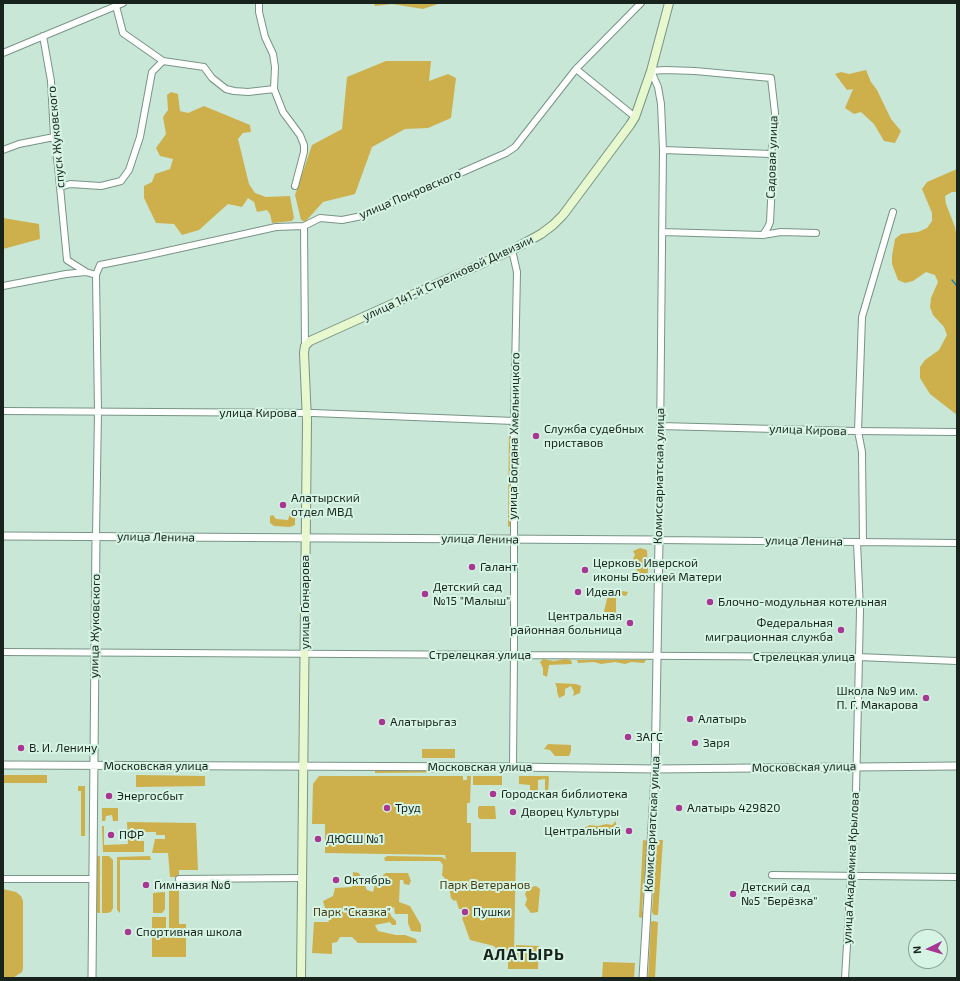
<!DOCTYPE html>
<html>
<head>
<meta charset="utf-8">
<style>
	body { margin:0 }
	#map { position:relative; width:960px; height:981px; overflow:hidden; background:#c9e7d7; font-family:"Exo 2",sans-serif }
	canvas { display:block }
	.frame { position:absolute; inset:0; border:4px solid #18231d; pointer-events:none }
	.north { position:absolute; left:908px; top:929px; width:40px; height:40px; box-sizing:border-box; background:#d6f4e4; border:1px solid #8aa094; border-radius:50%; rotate:265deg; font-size:11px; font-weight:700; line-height:16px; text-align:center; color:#18231d }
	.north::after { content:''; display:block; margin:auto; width:14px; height:18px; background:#a83793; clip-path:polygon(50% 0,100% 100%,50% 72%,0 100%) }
</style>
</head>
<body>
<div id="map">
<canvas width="960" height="981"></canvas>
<div class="frame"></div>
<div class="north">N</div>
</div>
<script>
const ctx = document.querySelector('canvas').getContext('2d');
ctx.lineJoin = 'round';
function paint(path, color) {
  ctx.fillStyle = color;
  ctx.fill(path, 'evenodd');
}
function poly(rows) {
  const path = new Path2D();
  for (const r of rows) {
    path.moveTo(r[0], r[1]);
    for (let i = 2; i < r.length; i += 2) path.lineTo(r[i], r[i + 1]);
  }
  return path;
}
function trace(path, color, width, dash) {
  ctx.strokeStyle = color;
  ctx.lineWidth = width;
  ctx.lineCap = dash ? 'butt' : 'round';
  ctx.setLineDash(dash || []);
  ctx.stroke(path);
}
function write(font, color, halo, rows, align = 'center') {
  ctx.font = font + ' "Exo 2",sans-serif';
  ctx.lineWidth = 4;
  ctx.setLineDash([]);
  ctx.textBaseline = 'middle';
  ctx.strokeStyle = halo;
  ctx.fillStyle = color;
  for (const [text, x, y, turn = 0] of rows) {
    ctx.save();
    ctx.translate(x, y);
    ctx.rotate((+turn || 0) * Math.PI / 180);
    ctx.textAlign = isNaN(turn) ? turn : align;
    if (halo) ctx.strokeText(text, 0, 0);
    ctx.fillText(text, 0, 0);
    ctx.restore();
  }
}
paint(poly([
	[374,3,441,3,423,9,392,4,375,6],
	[386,61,431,61,429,81,448,74,456,78,451,118,428,128,405,129,372,147,355,194,323,202,305,222,301,220,295,195,312,145,342,129,347,77],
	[866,70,871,82,877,90,891,119,901,131,895,143,884,141,874,124,861,112,854,114,845,108,853,89,847,90,835,74,841,72,849,74],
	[171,92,178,94,180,111,188,113,204,106,250,125,251,132,243,133,238,139,249,184,255,193,266,197,290,196,294,218,292,221,272,223,270,214,267,210,257,212,254,202,248,198,242,207,228,204,199,230,182,235,174,224,156,223,144,198,144,186,152,182,155,174,170,169,173,159,160,156,156,148,166,134,163,117,168,110,167,95],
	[957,169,957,192,952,192,945,196,946,204,955,227,957,239,957,415,930,394,920,378,920,367,925,360,939,350,947,335,944,327,933,315,930,307,931,298,938,282,935,275,926,272,913,281,905,283,898,280,892,264,892,256,895,239,901,234,918,232,927,228,932,221,932,213,922,189,927,182],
	[3,218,39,224,40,239,3,249],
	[509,424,511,427,511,525,508,527],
	[295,507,295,525,290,527,274,526,270,523,270,516,273,515,276,519,288,520,291,510],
	[640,548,647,550,648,573,645,576,638,574,633,559,635,555,633,551],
	[616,590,628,592,626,596,622,595,616,598,616,612,615,615,610,616,607,615,604,611,607,599,609,595,615,593],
	[543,659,554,661,565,659,571,660,572,664,549,665,547,677,543,675,543,668,540,662],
	[577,660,646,660,644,663,631,662,625,664,615,662,601,664,594,662,578,663],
	[555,683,576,684,581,686,580,693,573,696,574,692,571,686,565,689,565,695,559,698,557,692,557,688],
	[548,744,571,745,571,751,569,756,555,756,550,750,544,749],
	[422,749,455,749,455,758,422,758],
	[375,771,471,771,470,772,375,773],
	[3,775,47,775,47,783,3,783],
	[136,775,205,776,205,786,136,787],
	[319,776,463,776,463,780,467,780,467,776,471,776,470,803,467,803,467,823,471,823,471,852,516,852,514,951,498,951,494,946,470,940,462,918,463,918,461,909,459,909,456,900,454,901,451,898,448,882,442,875,443,865,440,861,385,861,384,858,387,856,442,857,446,860,445,855,325,853,325,824,312,824,313,784],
	[473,776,502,776,502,785,473,785],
	[519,776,548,776,549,777,548,794,545,793,545,779,538,780,538,792,530,790,530,785,519,784],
	[78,786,85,786,85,836,81,836,81,791,78,791],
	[479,806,495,806,496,819,480,819,478,817,478,808],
	[102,808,118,808,118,821,113,821,112,815,106,816,105,821,102,821],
	[616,821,616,832,587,835,584,828,590,825,598,826,606,824,612,825],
	[127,822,196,823,198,870,179,870,179,877,170,877,168,853,152,853,155,839,165,839,165,835,156,835,156,832,137,832,138,841,144,841,144,852,103,852,102,826,104,826,104,845,128,844],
	[643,840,648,841,646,877,644,878,642,911,644,913,642,918,639,917],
	[659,840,663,840,658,915,654,915,652,912,657,842],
	[98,856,100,856,100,913,98,913,96,911,96,859],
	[102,856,109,856,113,860,113,908,111,912,107,913,102,913],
	[150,856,151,860,120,860,120,913,117,910,117,857],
	[353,872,359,873,367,890,373,892,377,876,382,876,384,884,390,884,392,880,384,879,383,875,386,873,408,873,411,881,409,885,404,884,403,880,400,880,399,902,410,906,421,925,421,932,411,931,408,923,408,914,395,914,394,907,389,910,391,916,396,921,396,925,392,925,390,922,375,925,378,931,396,935,405,935,416,939,417,943,358,943,352,937,340,937,337,942,332,943,332,954,312,953,314,922,329,922,323,901,333,896,335,888,352,887],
	[169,882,179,882,179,924,186,924,186,957,152,957,152,917,166,917,166,928,169,928],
	[536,886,540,889,538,912,531,913,525,905,527,899,525,894,528,888],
	[3,889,16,892,21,896,23,901,23,968,22,972,13,978,3,978],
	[165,892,165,909,162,913,153,913,153,893],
	[653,921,658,922,655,978,648,978,651,922],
	[516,945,539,946,538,969,508,969,508,952,516,952],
	[603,962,635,963,634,978,602,978]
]), '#cdb04c');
trace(poly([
	[952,280,957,286]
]), '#2a82a5', 1.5);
const minor = poly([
	[259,3,259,12,265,37,273,54,275,67,274,89,283,112,300,135,304,145,304,152,295,186],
	[116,6,123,33,163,61,204,67,212,78,226,89,234,91,248,92,274,89],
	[43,36,51,81,54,137,58,166,67,260,86,272],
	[3,53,123,3],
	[576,69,635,117],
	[3,150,19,144,54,137],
	[663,150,771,154],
	[60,187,70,184,101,186,121,181,129,170,140,137,152,72,163,61],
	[304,226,305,346],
	[662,232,763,235,781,232,816,233],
	[763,235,768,227,770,222,773,163,771,154,774,135,775,113,771,78,695,71,665,70,651,71,658,87,661,104,663,150,659,540,957,543],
	[512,250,517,272,514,421,514,655,513,767],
	[96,275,98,412,96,536],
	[3,286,66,274,86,272,96,275,100,265,145,256,276,227,304,226,320,218,342,220,362,216,506,153,515,147,576,69,641,3],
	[3,411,313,413,514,421],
	[660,426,853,431,957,432],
	[863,542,862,452,858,431,862,317,893,212],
	[3,652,858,657,957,661],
	[772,875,957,877],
	[3,879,93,879],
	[179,879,302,878],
	[845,978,856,792,860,610,857,542]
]);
const tertiary = poly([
	[3,536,659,540,655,776,643,978],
	[3,765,513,767,655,769,957,766],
	[92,978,96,536]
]);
const secondary = poly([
	[301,978,307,421,304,353,305,346,310,341,512,250,541,234,553,225,563,215,630,125,635,117,651,71,669,3]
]);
trace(minor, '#789486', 8);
trace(tertiary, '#789486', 9);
trace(secondary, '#789486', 10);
trace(minor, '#fff', 6);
trace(tertiary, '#fff', 7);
trace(secondary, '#e7f7ce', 8);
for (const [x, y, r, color] of [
	[536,436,4,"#a83793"],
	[283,505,4,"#a83793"],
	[472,567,4,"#a83793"],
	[585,570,4,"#a83793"],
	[578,592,4,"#a83793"],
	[425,594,4,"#a83793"],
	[710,602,4,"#a83793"],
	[630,623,4,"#a83793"],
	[841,630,4,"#a83793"],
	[926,698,4,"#a83793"],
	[690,719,4,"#a83793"],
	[382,722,4,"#a83793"],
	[628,737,4,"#a83793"],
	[695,743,4,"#a83793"],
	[21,748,4,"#a83793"],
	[493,794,4,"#a83793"],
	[109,796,4,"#a83793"],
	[387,808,4,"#a83793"],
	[679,808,4,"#a83793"],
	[513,812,4,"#a83793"],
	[629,831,4,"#a83793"],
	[111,835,4,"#a83793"],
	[318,839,4,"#a83793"],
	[336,880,4,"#a83793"],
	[146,885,4,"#a83793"],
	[733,894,4,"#a83793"],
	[465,912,4,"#a83793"],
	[128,932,4,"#a83793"]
]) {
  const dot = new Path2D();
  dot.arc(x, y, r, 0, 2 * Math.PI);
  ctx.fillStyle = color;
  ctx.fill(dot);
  trace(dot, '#d6f4e4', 1.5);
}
write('12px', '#18231d', '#d6f4e4', [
	["спуск Жуковского",56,137,-95],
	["Садовая улица",772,157,-88],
	["улица Покровского",410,194,-23],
	["улица 141-й Стрелковой Дивизии",448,278,-25],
	["улица Кирова",258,413],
	["улица Кирова",808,430,2],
	["улица Богдана Хмельницкого",514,436,-89],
	["Комиссариатская улица",659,476,-89],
	["улица Ленина",156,537,1],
	["улица Ленина",480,539,1],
	["улица Ленина",804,541,1],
	["улица Гончарова",305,602,-90],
	["улица Жуковского",95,626,-89],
	["Стрелецкая улица",480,655],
	["Стрелецкая улица",804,657],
	["Московская улица",156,766],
	["Московская улица",480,767],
	["Московская улица",804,767,-1],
	["Комиссариатская улица",652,824,-87],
	["улица Академика Крылова",851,868,-87]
]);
write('12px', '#18231d', '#d6f4e4', [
	["Служба судебных",544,429],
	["приставов",544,443],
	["Алатырский",291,498],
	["отдел МВД",291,512],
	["Церковь Иверской",593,563],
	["иконы Божией Матери",593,577],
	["Галант",480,567],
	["Детский сад",433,587],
	["№15 \"Малыш\"",433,601],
	["Идеал",586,592],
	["Блочно-модульная котельная",718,602],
	["Центральная",622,616,"right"],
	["районная больница",622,630,"right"],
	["Федеральная",833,623,"right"],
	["миграционная служба",833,637,"right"],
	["Школа №9 им.",918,691,"right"],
	["П. Г. Макарова",918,705,"right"],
	["Алатырь",698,719],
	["Алатырьгаз",390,722],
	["ЗАГС",636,737],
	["Заря",703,743],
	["В. И. Ленину",29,748],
	["Городская библиотека",501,794],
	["Энергосбыт",117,796],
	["Труд",395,808],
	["Алатырь 429820",687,808],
	["Дворец Культуры",521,812],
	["Центральный",621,831,"right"],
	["ПФР",119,835],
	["ДЮСШ №1",326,839],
	["Октябрь",344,880],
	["Гимназия №6",154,885],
	["Детский сад",741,887],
	["№5 \"Берёзка\"",741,901],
	["Пушки",473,912],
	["Спортивная школа",136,932]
], 'left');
write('12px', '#493d10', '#d6f4e4', [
	["Парк Ветеранов",485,885],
	["Парк \"Сказка\"",352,912]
]);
ctx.letterSpacing = '1px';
write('bold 16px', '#18231d', '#d6f4e4', [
	["АЛАТЫРЬ",524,955]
]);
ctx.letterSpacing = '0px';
</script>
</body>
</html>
